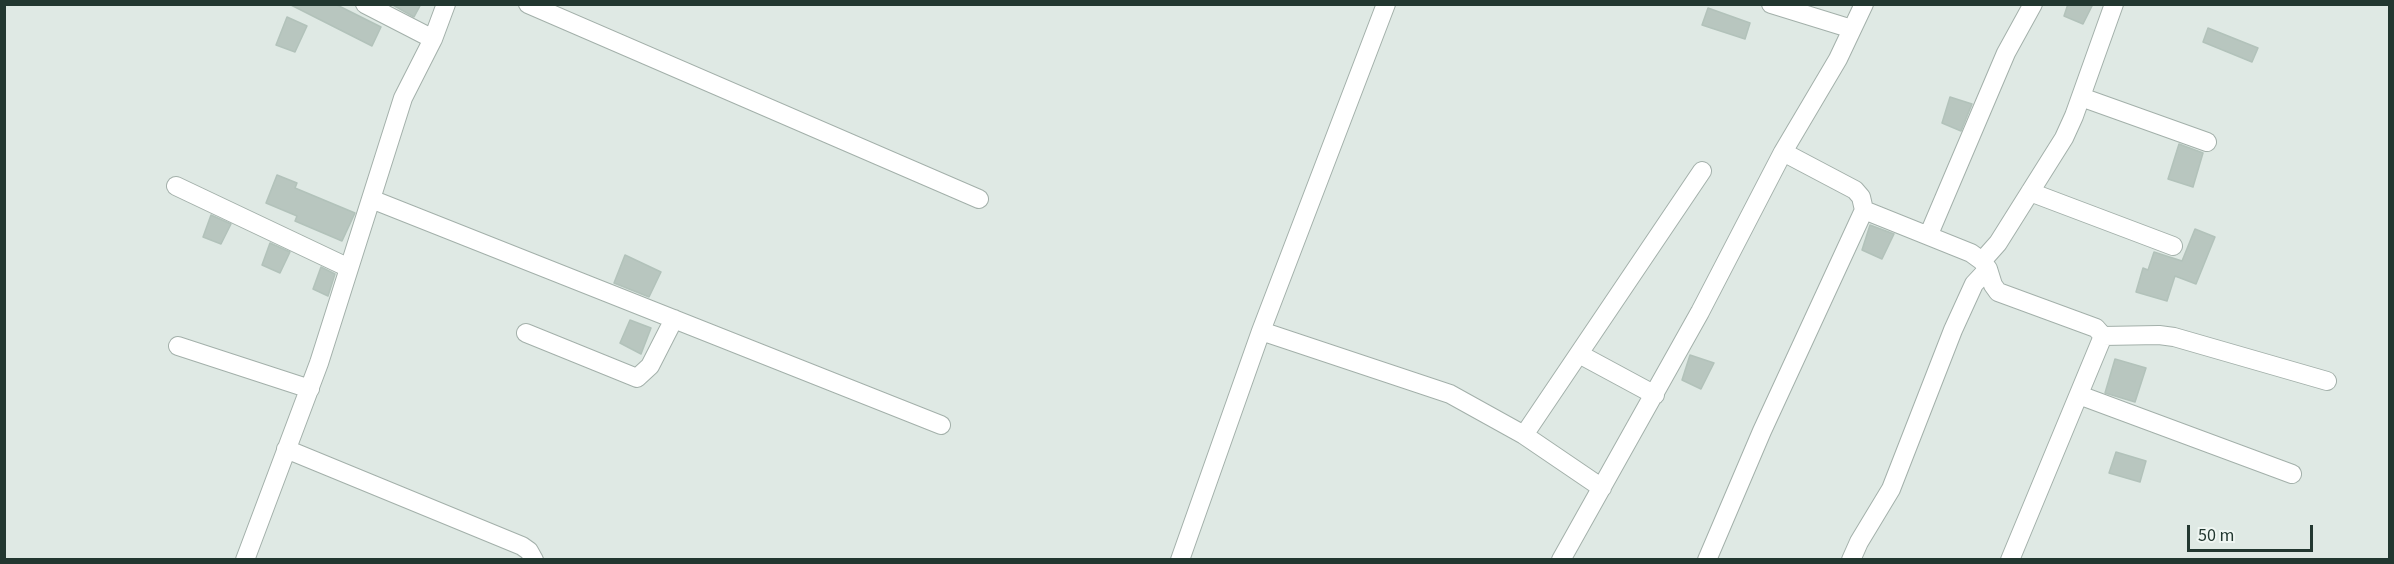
<!DOCTYPE html>
<html>
<head>
<meta charset="utf-8">
<style>
	body { margin:0 }
	#map { position:relative; width:2394px; height:564px; overflow:hidden; background:#dfe9e4; font-family:"Source Sans 3",sans-serif }
	canvas { display:block }
	.frame { position:absolute; inset:0; border:6px solid #223730; pointer-events:none }
	.scale { position:absolute; left:2187px; top:525px; width:126px; height:27px; box-sizing:border-box; border:3px solid #223730; border-top:0; padding-left:8px; font-size:18px; line-height:21px; white-space:nowrap; color:#223730; -webkit-text-stroke:4px #eff6f2; paint-order:stroke }
</style>
</head>
<body>
<div id="map">
<canvas width="2394" height="564"></canvas>
<div class="frame"></div>
<div class="scale">50 m</div>
</div>
<script>
const ctx = document.querySelector('canvas').getContext('2d');
ctx.lineJoin = 'round';
function paint(path, color) {
  ctx.fillStyle = color;
  ctx.fill(path, 'evenodd');
}
function poly(rows) {
  const path = new Path2D();
  for (const r of rows) {
    path.moveTo(r[0], r[1]);
    for (let i = 2; i < r.length; i += 2) path.lineTo(r[i], r[i + 1]);
  }
  return path;
}
function trace(path, color, width, dash) {
  ctx.strokeStyle = color;
  ctx.lineWidth = width;
  ctx.lineCap = dash ? 'butt' : 'round';
  ctx.setLineDash(dash || []);
  ctx.stroke(path);
}
const building = poly([
	[289,4,335,4,381,27,372,46,289,4],
	[391,4,421,4,414,17,391,4],
	[2068,4,2093,4,2083,24,2064,16,2068,4],
	[1708,8,1750,23,1745,39,1702,25,1708,8],
	[287,17,307,26,295,52,276,45,287,17],
	[2208,28,2258,48,2252,62,2203,42,2208,28],
	[1950,97,1972,104,1961,131,1942,123,1950,97],
	[2179,144,2203,153,2193,187,2168,179,2179,144],
	[277,175,297,183,295,188,355,213,342,241,295,221,297,216,266,203,277,175],
	[211,215,231,224,221,244,203,237,211,215],
	[1870,225,1894,234,1882,259,1862,250,1870,225],
	[2195,229,2215,237,2196,284,2175,276,2167,301,2136,292,2143,268,2148,270,2154,252,2182,261,2195,229],
	[270,243,290,252,280,273,262,265,270,243],
	[625,255,661,272,649,297,614,283,625,255],
	[321,267,335,274,328,296,313,289,321,267],
	[630,320,651,328,641,354,620,343,630,320],
	[1690,355,1714,363,1701,389,1682,380,1690,355],
	[2115,359,2146,368,2135,402,2105,393,2115,359],
	[2116,452,2146,461,2140,482,2109,473,2116,452]
]);
paint(building, '#b8c6bf');
trace(building, '#b2c2ba', 1.5);
const minor = poly([
	[365,4,433,39],
	[528,4,979,199],
	[1771,4,1852,29],
	[2081,97,2207,142],
	[176,186,349,268],
	[2030,192,2173,246],
	[371,199,941,425],
	[1864,210,1971,253,1982,261,1988,269,1993,285,1998,292,2096,328,2103,336,2010,560],
	[1929,234,2006,53,2033,4],
	[1982,261,1998,243,2064,138,2074,116,2114,4],
	[1261,331,1450,394,1524,435,1602,488],
	[526,333,637,378,650,366,674,319],
	[2103,336,2159,335,2174,337,2327,381],
	[178,346,310,389],
	[1579,354,1655,395],
	[2079,395,2292,474],
	[1524,435,1702,171],
	[286,449,522,546,529,551,534,560],
	[245,560,319,363,403,98,433,39,446,4],
	[1180,560,1261,331,1386,4],
	[1561,560,1700,312,1783,152,1838,59,1864,4],
	[1707,560,1762,431,1864,210,1861,197,1855,190,1783,152],
	[1851,560,1859,542,1891,489,1953,330,1974,284,1988,269]
]);
trace(minor, '#a3b0aa', 20);
trace(minor, '#fff', 18);
</script>
</body>
</html>
